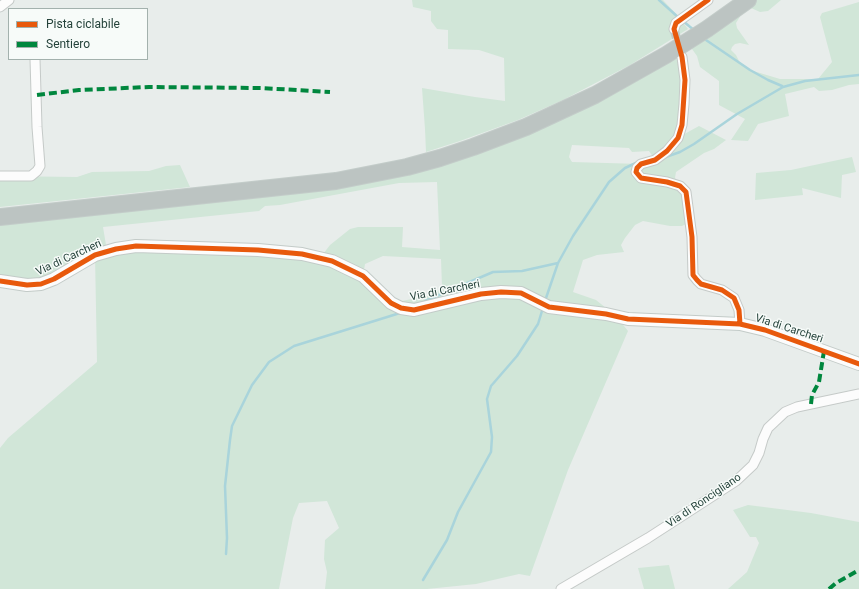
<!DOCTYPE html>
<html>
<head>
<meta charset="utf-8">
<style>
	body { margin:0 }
	#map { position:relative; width:859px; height:589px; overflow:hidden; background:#e8edeb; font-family:Roboto,sans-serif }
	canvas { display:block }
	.legend { position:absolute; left:8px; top:8px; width:140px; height:52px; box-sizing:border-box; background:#f7fbf9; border:1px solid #a3b1ad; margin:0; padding:5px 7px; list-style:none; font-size:12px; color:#24423a }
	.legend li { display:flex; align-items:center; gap:8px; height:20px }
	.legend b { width:20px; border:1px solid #a3b1ad }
</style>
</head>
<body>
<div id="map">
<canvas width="859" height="589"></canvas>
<ul class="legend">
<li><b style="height:5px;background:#e8590c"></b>Pista ciclabile</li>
<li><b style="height:5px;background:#00873e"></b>Sentiero</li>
</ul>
</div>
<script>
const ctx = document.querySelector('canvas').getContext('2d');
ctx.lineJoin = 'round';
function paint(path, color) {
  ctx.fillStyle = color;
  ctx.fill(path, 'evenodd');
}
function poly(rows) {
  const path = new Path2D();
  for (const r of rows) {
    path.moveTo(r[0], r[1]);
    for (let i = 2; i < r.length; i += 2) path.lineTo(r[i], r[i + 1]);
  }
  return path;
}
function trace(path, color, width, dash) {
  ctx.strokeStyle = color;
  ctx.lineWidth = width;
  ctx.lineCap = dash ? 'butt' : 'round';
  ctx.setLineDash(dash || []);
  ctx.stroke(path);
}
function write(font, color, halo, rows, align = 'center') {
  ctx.font = font + ' Roboto,sans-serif';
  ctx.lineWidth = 3;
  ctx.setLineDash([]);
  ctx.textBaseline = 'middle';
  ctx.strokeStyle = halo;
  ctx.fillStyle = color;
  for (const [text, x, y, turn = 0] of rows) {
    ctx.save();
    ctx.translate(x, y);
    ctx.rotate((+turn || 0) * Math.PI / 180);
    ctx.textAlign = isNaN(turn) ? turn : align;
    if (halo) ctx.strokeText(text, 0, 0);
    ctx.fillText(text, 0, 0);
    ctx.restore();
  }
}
paint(poly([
	[412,0,663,0,677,15,688,29,630,65,563,100,518,120,460,141,426,152,425,129,422,88,475,97,505,101,504,58,479,50,448,49,448,30,437,29,431,21,431,11,413,7],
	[748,0,781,0,768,11,760,12,742,4],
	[859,2,859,84,849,85,832,90,819,91,814,87,785,94,789,116,758,124,748,141,731,140,745,119,719,105,719,81,700,67,697,56,687,42,741,15,736,23,737,28,749,45,740,43,735,44,732,47,731,50,736,55,740,63,750,70,780,79,818,79,832,62,820,17,822,13],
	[666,55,682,57,679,137,699,126,726,140,714,149,704,153,676,172,675,178,686,192,690,222,682,226,670,226,643,221,635,225,625,238,621,245,624,252,597,255,583,260,573,292,596,300,616,316,628,331,568,470,530,576,519,574,476,584,427,589,325,589,327,572,324,559,325,540,339,528,327,501,299,503,293,518,279,589,0,589,0,448,8,438,97,362,95,255,54,279,0,281,0,217,336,181,440,158],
	[572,145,629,148,632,152,649,151,655,160,641,164,572,162,569,157],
	[437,182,440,250,402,247,403,227,358,227,350,229,330,245,320,258,116,249,107,251,103,227,259,211,265,206,280,205,399,183],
	[383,256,441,259,442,287,433,295,391,303,363,276,365,264],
	[852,157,856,172,842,175,841,198,802,188,803,195,755,200,756,173,791,170],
	[180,165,190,187,0,207,0,176,77,177,92,172,149,171,166,166],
	[748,505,811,513,859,522,859,589,728,589,747,572,759,543,756,537,750,537,733,510],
	[669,565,675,589,644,589,638,568]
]), '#d1e6d8');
trace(poly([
	[659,0,679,18],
	[683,21,695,31],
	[703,38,750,70,768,80,782,86],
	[663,158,680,152,694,144,737,114,783,87,805,81,859,75],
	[546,298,558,263,573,236,609,182,625,168,638,162],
	[425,301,493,272,522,271,558,263],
	[226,554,227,538,225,486,230,440,232,426,252,385,269,362,294,346,400,313],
	[423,580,447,540,458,512,491,452,492,437,487,399,491,386,517,356,538,324,542,311]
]), '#a9d4db', 2.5);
trace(poly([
	[674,29,680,50]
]), '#c1cbc8', 9, [9, 4.5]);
const street = poly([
	[0,7,9,0],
	[674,29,676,23,708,0],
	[682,57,685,80,684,104,682,125,678,138,667,151,655,160,641,164,637,168,636,172,641,178,667,182,680,186,686,192,692,237,693,275,697,280,701,284,722,290,734,298,739,310,740,324],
	[0,176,31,176,37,171,40,166,37,127,35,59],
	[561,589,648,538,736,481,753,465,759,453,763,439,768,428,785,412,797,407,859,394]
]);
const secondary = poly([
	[0,281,27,285,41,284,54,279,95,255,116,249,136,246,258,250,302,254,332,261,363,276,391,303,401,308,414,310,481,294,501,292,521,293,549,307,606,314,628,319,740,324,765,330,859,364]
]);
const highway = poly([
	[0,217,336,181,407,167,440,158,473,147,526,127,595,95,666,55,707,29,748,0]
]);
trace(street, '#c5cac8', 11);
trace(secondary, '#c3cbc8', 14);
trace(highway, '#c3ccc9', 18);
trace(street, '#fcfcfc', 9);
trace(secondary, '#fcfcfc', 12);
trace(highway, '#bcc4c2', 16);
trace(poly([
	[37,95,79,90,149,87,261,88,330,92],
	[811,404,812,395,819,382,824,351],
	[829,589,836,583,859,570]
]), '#00873e', 4, [8, 4]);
trace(poly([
	[708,0,676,23,674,29,682,57,685,80,682,125,678,138,667,151,655,160,641,164,637,168,636,172,641,178,667,182,680,186,686,192,692,237,693,275,697,280,701,284,722,290,734,298,739,310,740,324],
	[0,281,27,285,41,284,54,279,95,255,116,249,136,246,258,250,302,254,332,261,363,276,391,303,401,308,414,310,481,294,501,292,521,293,549,307,606,314,628,319,740,324,765,330,859,364]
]), '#e8590c', 5);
write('11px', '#24423a', '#f7fbf9', [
	["Via di Carcheri",69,258,-25],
	["Via di Carcheri",445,291,-11],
	["Via di Carcheri",789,329,18],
	["Via di Roncigliano",704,501,-34]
]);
</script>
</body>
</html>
